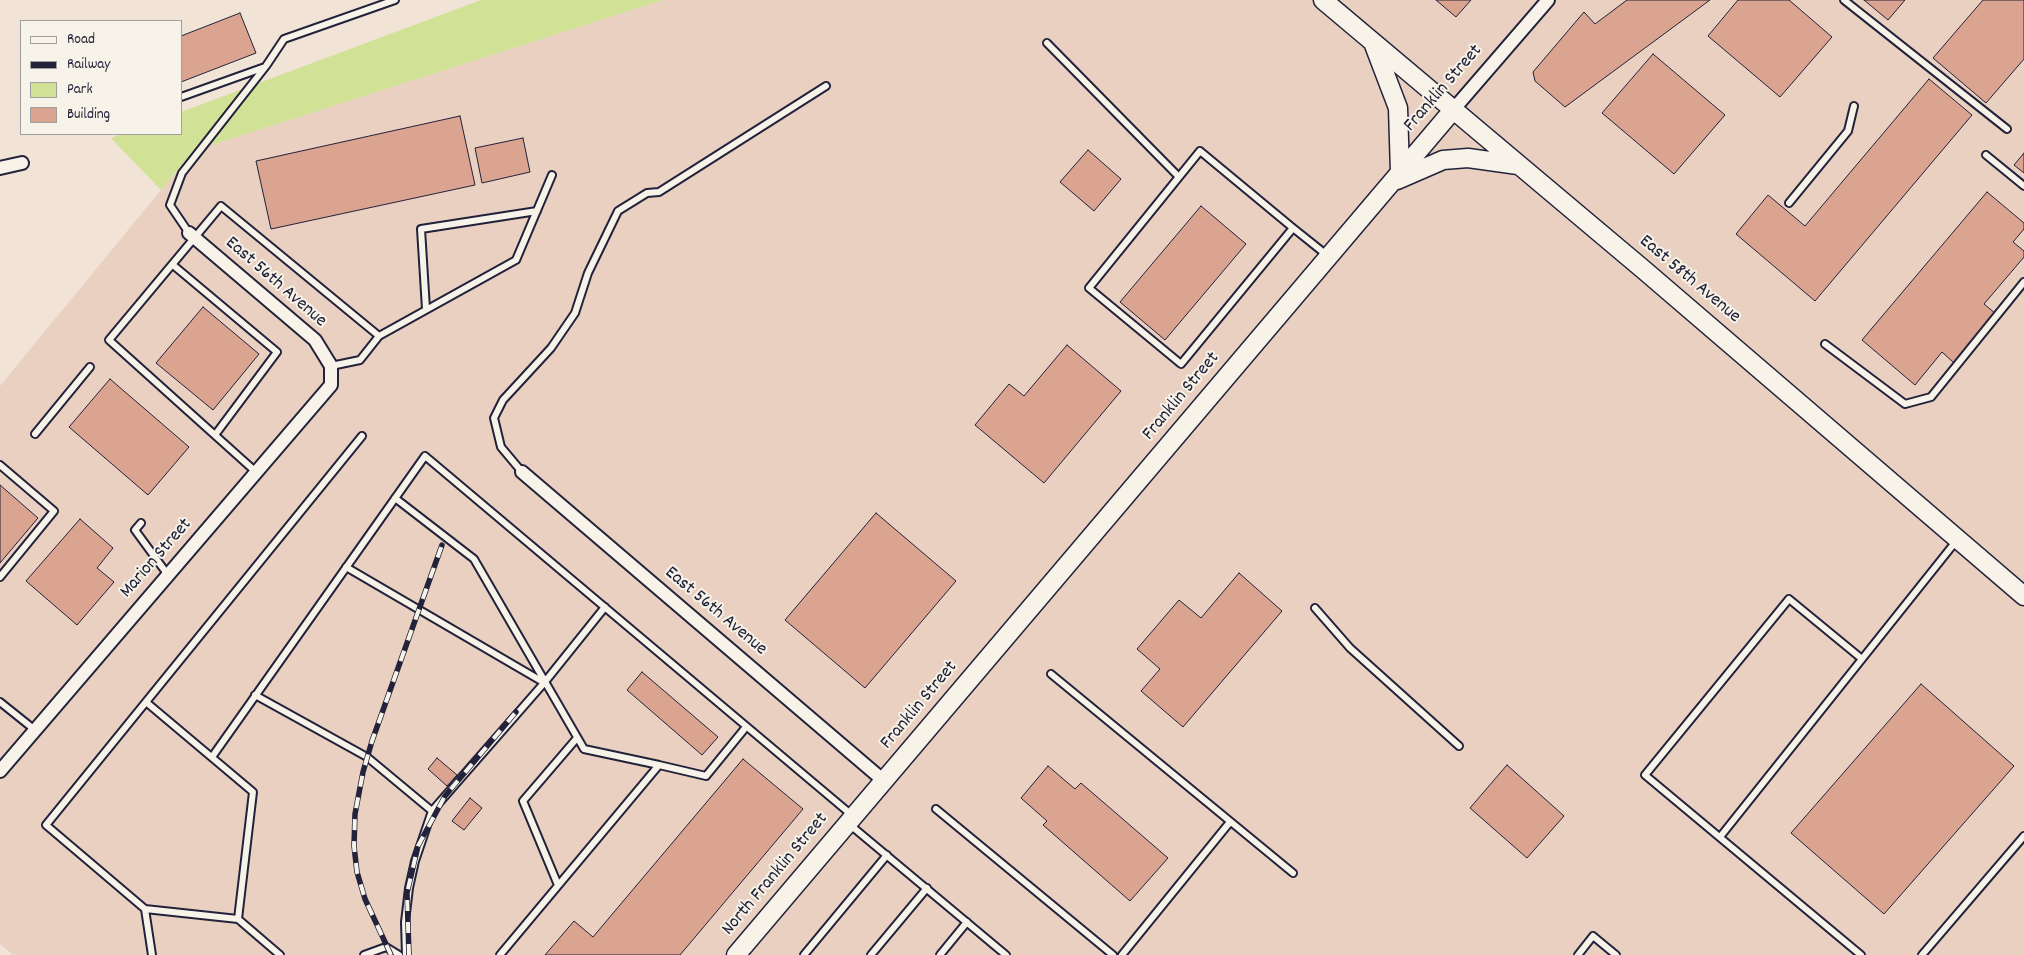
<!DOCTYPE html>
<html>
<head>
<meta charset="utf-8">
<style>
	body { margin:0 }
	#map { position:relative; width:2024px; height:955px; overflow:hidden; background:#f1e3d6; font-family:Dekko,sans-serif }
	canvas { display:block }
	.legend { position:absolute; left:20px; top:20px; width:162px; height:115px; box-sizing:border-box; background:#f7f3e8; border:1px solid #a29fa3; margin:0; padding:6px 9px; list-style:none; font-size:15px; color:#22223b }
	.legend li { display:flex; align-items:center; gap:10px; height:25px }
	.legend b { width:25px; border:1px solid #a29fa3 }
</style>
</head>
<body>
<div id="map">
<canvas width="2024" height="955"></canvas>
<ul class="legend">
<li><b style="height:6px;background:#f7f3e8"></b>Road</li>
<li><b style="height:6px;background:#22223b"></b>Railway</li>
<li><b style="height:14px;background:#d1e296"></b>Park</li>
<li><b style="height:14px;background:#daa490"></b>Building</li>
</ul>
</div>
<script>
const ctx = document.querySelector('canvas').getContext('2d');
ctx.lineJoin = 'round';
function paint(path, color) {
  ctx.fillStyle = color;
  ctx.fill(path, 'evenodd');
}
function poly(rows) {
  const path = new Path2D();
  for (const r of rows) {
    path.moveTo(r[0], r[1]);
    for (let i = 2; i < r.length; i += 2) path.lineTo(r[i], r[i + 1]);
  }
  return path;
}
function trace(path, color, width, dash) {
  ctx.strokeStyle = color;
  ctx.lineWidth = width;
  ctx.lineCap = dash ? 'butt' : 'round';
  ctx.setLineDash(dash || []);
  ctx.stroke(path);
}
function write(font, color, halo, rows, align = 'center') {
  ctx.font = font + ' Dekko,sans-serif';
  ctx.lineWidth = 4;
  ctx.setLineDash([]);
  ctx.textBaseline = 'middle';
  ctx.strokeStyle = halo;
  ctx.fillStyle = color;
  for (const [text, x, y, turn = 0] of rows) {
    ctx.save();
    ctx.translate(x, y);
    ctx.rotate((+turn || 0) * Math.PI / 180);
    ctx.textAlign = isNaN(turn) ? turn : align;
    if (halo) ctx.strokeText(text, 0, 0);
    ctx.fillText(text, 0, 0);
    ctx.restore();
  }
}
paint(poly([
	[663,0,2024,0,2024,955,13,955,0,944,0,386,193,151]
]), '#ead0c1');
paint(poly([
	[481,0,663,0,193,151,161,190,111,138,122,134,181,134,181,112]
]), '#d1e296');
const building = poly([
	[1436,0,1471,0,1456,17,1436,0],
	[1627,0,1710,0,1565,107,1535,81,1533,72,1584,12,1595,24,1627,0],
	[1738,0,1789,0,1832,37,1780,97,1708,36,1738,0],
	[1864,0,1905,0,1888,20,1864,0],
	[1983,0,2024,0,2024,59,1986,103,1933,58,1983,0],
	[240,13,256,53,181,82,181,36,240,13],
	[1653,54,1725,115,1674,174,1602,113,1653,54],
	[1929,79,1972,115,1815,301,1736,234,1768,195,1805,226,1929,79],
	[460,116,475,185,271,229,256,161,460,116],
	[523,138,530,172,482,183,475,148,523,138],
	[1088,150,1121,179,1094,211,1060,182,1088,150],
	[2024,153,2024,173,2014,165,2024,153],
	[1987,192,2024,223,2024,229,2013,242,2024,251,2024,257,1984,304,1996,314,1954,363,1942,352,1915,385,1862,340,1987,192],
	[1201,206,1246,244,1165,340,1120,302,1201,206],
	[203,307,259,354,213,410,156,363,203,307],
	[1067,345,1121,391,1044,483,975,425,1009,384,1024,396,1067,345],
	[110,379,189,447,148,495,69,427,110,379],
	[0,485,38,518,0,563,0,485],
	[876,513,956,581,865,688,785,620,876,513],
	[80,519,113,548,97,568,114,582,77,625,26,581,80,519],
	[1239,573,1282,611,1183,727,1141,691,1160,669,1137,649,1179,600,1201,618,1239,573],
	[642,672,718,737,702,755,627,690,642,672],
	[1921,684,2014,766,1884,914,1791,833,1921,684],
	[437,758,457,775,447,786,428,769,437,758],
	[743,759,803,809,680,955,545,955,574,921,593,937,743,759],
	[1507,765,1564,816,1527,858,1470,808,1507,765],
	[1048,766,1075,789,1081,783,1168,858,1130,901,1043,825,1047,821,1021,798,1048,766],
	[470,798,482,808,464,830,452,821,470,798]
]);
paint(building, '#daa490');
trace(building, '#22223b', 1);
const lane = poly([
	[1844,0,2007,129],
	[1047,43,1179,177],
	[181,97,265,67],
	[1986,155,2024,186],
	[1789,203,1848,131,1854,106],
	[1293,228,1181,364,1089,288,1200,151,1293,228,1328,256],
	[189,233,170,205,182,173,266,66,284,39,395,0],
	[173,265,277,352,215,435],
	[426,309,421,229,537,211],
	[379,336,516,260,552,175],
	[1825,344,1905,404,1931,397,2024,282],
	[35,434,90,367],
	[0,465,54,511,0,577],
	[256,472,109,340,221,206,379,336,360,360,331,366],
	[522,472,501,447,494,418,503,400,551,348,575,313,588,273,618,211,647,193,659,192,826,86],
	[395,498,474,559,584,749,659,765],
	[141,523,135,530,168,575],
	[346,567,543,682],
	[1315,608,1350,648,1459,746],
	[1051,674,1293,873],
	[255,695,367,757,432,811],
	[0,702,35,730],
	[146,702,253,792,238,919],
	[212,757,425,456,853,816],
	[936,809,1113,955],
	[849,824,1006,955],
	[1720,837,1862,659],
	[558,885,523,801,577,738],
	[145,909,152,955],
	[280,955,238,919,145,909,46,825,362,436],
	[364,955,386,947,399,955],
	[406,955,405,922,409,888,415,861,432,811,544,683,605,607],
	[500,955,659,765,706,776,746,727],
	[804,955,887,855],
	[871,955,927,888],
	[940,955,967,922],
	[1122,955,1230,822],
	[1578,955,1593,936,1616,955],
	[1861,955,1645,775,1789,599,1862,659,1957,540],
	[1922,955,2024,836]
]);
const street = poly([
	[1453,110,1548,0],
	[0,168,22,163],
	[522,472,884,781],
	[0,771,331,385,331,366,315,340,189,233]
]);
const secondary = poly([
	[1323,0,1644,270,2024,596],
	[1374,45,1398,108,1400,173],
	[1397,180,1443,160,1468,158,1518,165],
	[736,955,1453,110]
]);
trace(lane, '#22223b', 10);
trace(street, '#22223b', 16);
trace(secondary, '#22223b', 21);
trace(lane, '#f7f3e8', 6);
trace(street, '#f7f3e8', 12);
trace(secondary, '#f7f3e8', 18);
const rail = poly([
	[391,955,365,899,357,872,354,846,355,814,363,772,372,741,442,545],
	[409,955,407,893,418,846,445,796,516,712]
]);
trace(rail, '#22223b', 5.5);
trace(rail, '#f7f3e8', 4, [11]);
write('19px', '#22223b', '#f7f3e8', [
	["Franklin Street",1444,89,-49],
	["East 58th Avenue",1689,280,40],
	["East 56th Avenue",275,283,41],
	["Franklin Street",1182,397,-50],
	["Marion Street",157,559,-49],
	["East 56th Avenue",715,612,40],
	["Franklin Street",920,706,-50],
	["North Franklin Street",776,875,-50]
]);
</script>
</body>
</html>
